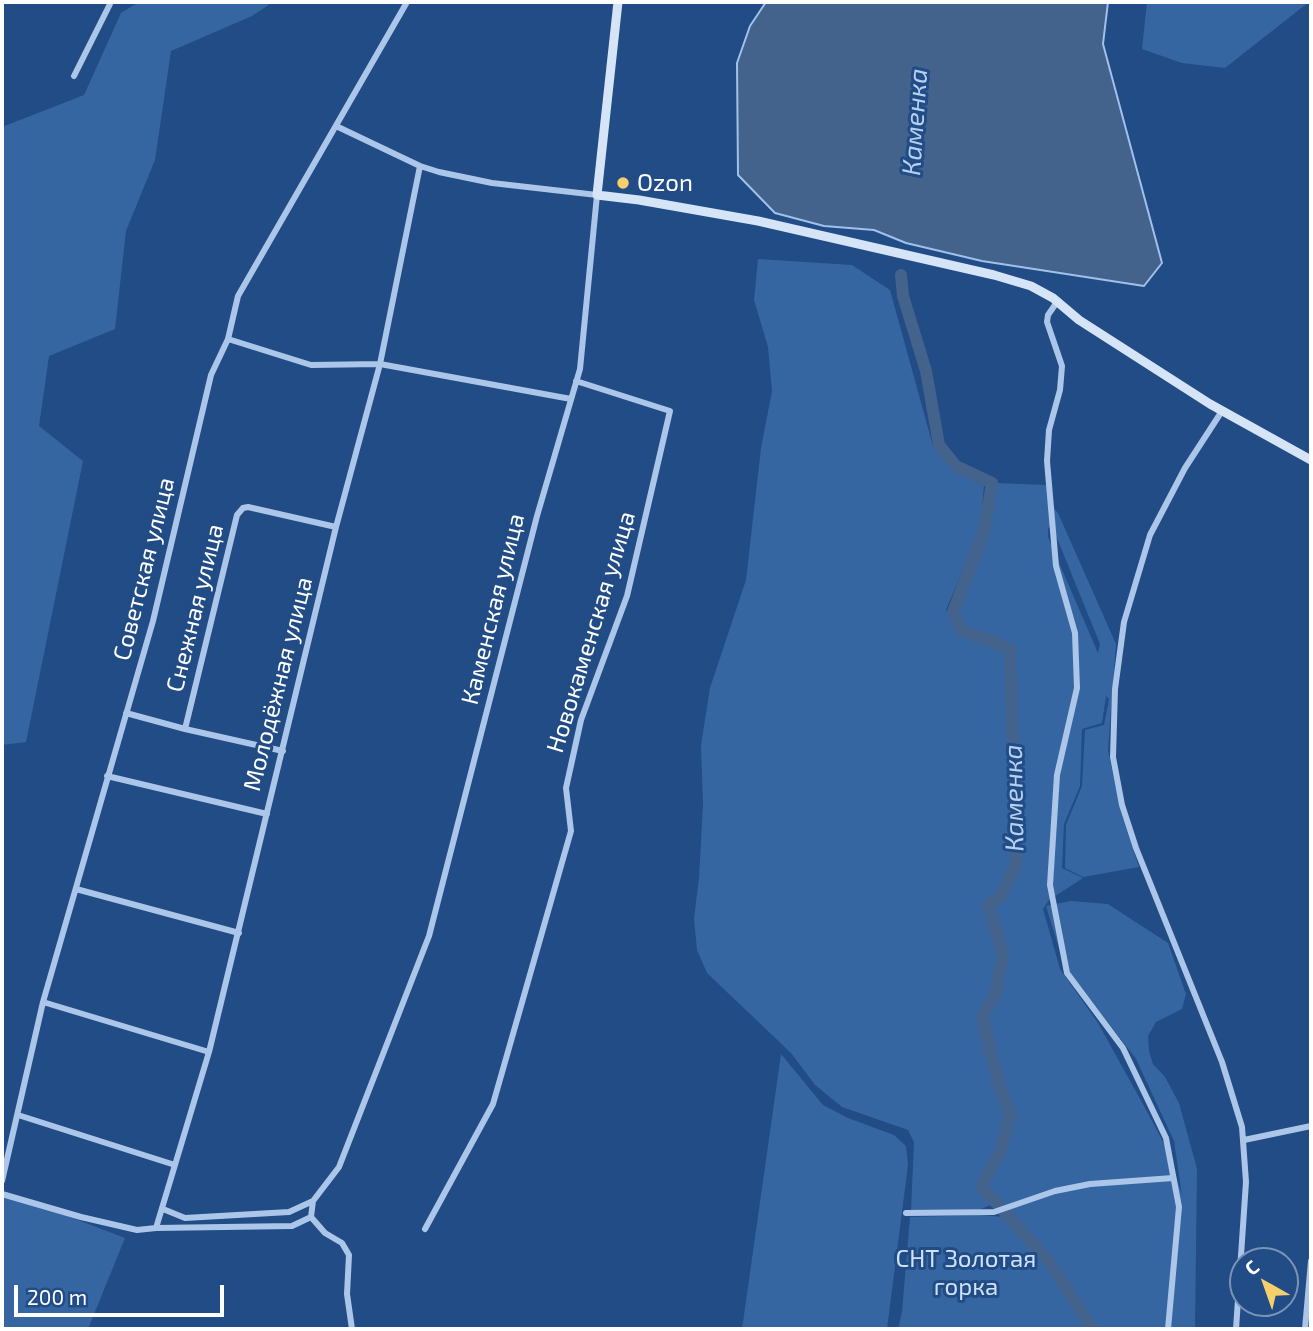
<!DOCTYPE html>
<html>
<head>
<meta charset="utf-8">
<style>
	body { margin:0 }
	#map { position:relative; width:1313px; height:1331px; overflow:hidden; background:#214c85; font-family:"Exo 2",sans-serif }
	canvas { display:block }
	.frame { position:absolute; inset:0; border:4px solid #fff; pointer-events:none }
	.north { position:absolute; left:1229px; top:1247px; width:70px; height:70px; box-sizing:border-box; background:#214c85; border:2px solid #7a94b6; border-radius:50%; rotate:320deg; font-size:19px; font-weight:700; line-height:28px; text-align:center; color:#fff }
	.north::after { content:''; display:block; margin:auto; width:24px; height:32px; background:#f5cf6c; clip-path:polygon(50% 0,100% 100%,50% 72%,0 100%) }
	.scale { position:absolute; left:14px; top:1285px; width:210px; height:32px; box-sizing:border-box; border:4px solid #fff; border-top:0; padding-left:9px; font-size:21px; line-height:24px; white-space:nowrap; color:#fff; -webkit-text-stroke:5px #214c85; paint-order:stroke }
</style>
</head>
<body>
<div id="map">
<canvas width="1313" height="1331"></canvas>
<div class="frame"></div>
<div class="north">С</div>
<div class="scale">200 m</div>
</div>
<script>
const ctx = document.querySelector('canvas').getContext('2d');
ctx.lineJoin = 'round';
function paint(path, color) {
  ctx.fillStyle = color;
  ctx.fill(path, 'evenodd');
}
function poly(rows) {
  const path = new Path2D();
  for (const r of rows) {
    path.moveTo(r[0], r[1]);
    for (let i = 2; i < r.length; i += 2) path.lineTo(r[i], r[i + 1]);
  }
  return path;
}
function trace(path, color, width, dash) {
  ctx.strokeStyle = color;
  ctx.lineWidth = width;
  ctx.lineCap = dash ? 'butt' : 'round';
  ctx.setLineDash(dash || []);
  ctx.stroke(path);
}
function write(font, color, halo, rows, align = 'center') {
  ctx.font = font + ' "Exo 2",sans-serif';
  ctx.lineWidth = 6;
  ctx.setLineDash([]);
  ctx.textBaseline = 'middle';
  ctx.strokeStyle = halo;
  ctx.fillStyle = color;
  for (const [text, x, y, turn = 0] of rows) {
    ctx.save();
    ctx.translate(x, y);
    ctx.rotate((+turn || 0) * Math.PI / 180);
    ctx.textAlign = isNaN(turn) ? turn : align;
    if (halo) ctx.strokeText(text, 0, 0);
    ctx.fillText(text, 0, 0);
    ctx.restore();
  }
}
paint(poly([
	[139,2,273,2,252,16,171,51,155,160,126,231,115,329,49,356,39,426,83,461,26,742,2,745,2,127,84,95,121,13],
	[1147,2,1309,2,1225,68,1182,63,1142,49],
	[758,259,852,265,890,290,933,446,955,471,984,486,980,530,946,610,959,635,994,646,1006,653,1012,862,1000,892,984,904,1000,953,993,994,980,1016,997,1085,1008,1114,998,1150,978,1185,993,1204,981,1209,911,1211,914,1142,908,1130,842,1107,815,1085,791,1053,707,973,697,950,694,919,699,878,703,804,701,745,710,688,746,580,761,448,772,391,768,347,754,300],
	[995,483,1047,485,1048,502,1058,513,1116,644,1108,750,1121,813,1139,867,1083,877,1065,868,1066,825,1082,786,1085,730,1104,725,1109,699,1106,696,1102,723,1082,729,1080,786,1064,824,1062,868,1083,878,1049,900,1043,909,1060,969,1098,1023,1144,1106,1168,1151,1182,1195,1174,1141,1136,1059,1064,965,1046,906,1071,901,1108,904,1168,943,1186,994,1182,1009,1156,1022,1148,1036,1149,1051,1153,1064,1165,1077,1179,1103,1197,1169,1195,1329,1094,1329,1053,1262,983,1186,1002,1153,1015,1114,1002,1083,987,1018,1000,995,1006,955,992,907,1005,897,1019,866,1013,650,998,638,965,628,957,611,989,529],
	[1052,526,1100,644,1098,653,1048,537,1048,528],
	[781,1054,823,1105,848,1118,894,1135,906,1146,908,1165,887,1329,742,1329],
	[2,1191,125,1238,88,1329,2,1329],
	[979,1215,1003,1217,1018,1233,1049,1266,1090,1329,898,1329,902,1312,910,1217]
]), '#3566a2');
const water = poly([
	[766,2,1108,2,1103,44,1162,263,1144,286,982,261,906,243,874,230,824,226,775,213,738,175,737,63,750,26,766,2]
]);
paint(water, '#44638c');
trace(water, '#9fc1ea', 2);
trace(poly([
	[901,275,903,296,926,371,939,445,956,466,992,483,984,531,953,612,962,631,995,642,1010,650,1016,863,1002,895,988,905,1003,954,995,995,982,1017,999,1084,1010,1114,1001,1151,981,1186,1051,1264,1092,1329]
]), '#44638c', 12);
trace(poly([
	[74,76,111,2],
	[1057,302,1048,315,1047,322,1062,366,1060,390,1049,430,1047,461,1056,566,1075,633,1077,688,1057,775,1050,885,1067,973,1123,1048,1166,1138,1179,1207,1168,1329],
	[228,339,311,365,380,364,571,399],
	[1222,411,1185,468,1150,535,1124,622,1115,689,1113,757,1122,805,1136,848,1222,1062,1242,1127,1246,1182,1236,1329],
	[126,713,185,729,283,751],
	[185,729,237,515,243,508,248,507,336,527],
	[107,776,267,814],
	[76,889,239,933],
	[43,1002,209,1052],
	[18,1115,175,1165],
	[1244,1140,1311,1126],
	[2,1181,43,1002,153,621,211,375,228,339,238,296,407,2],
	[2,1194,81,1217,137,1230,156,1228,209,1052,336,527,380,364,420,166],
	[163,1209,185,1218,289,1212,313,1201,339,1167,429,936,537,516,580,369,597,195,492,183,439,172,420,166,336,126],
	[906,1213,994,1212,1055,1191,1090,1184,1173,1178],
	[311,1217,325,1233,342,1243,349,1255,347,1294,352,1329],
	[156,1228,292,1226,311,1217,313,1201],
	[425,1229,493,1104,571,831,566,788,581,720,627,596,670,411,576,381],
	[1305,1329,1311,1261]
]), '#abc6e9', 6);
trace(poly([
	[618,2,597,195,639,200,758,221,994,275,1031,286,1053,298,1079,320,1210,404,1311,460]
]), '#d6e4f7', 9);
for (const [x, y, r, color] of [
	[623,183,7,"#f5cf6c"]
]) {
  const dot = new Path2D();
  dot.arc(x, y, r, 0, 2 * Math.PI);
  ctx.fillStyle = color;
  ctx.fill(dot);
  trace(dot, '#214c85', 2.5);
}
write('24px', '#fff', '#214c85', [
	["Ozon",637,183]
], 'left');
write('24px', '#fff', '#214c85', [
	["Советская улица",144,569,-76],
	["Снежная улица",195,608,-76],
	["Каменская улица",493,609,-76],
	["Новокаменская улица",591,632,-73],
	["Молодёжная улица",278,684,-76]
]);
write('24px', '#cfe1f7', '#214c85', [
	["СНТ Золотая",966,1259],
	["горка",966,1287]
]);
write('italic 26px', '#b6d0f1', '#214c85', [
	["Каменка",915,122,-86],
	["Каменка",1014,798,-91]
]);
</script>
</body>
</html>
